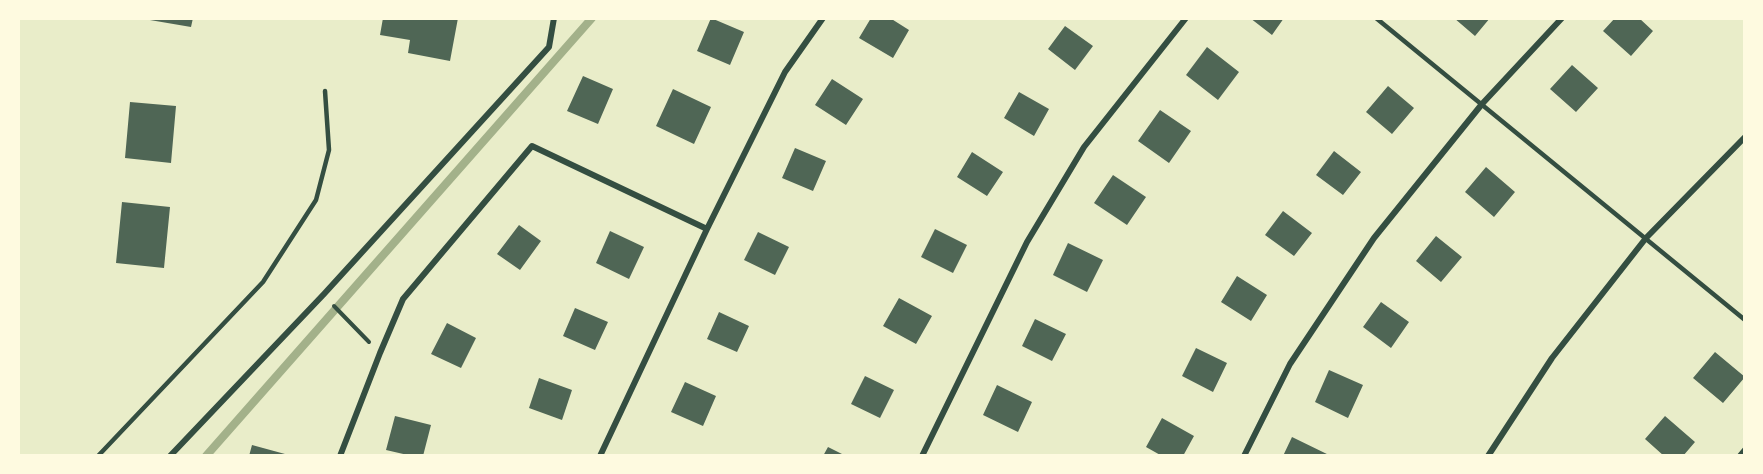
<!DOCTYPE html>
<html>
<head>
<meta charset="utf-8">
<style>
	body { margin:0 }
	#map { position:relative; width:1763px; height:474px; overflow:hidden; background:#e9edc9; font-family:Raleway,sans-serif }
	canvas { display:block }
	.frame { position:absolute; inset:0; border:20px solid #fefae0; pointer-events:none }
</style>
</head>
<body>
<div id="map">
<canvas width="1763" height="474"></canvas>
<div class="frame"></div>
</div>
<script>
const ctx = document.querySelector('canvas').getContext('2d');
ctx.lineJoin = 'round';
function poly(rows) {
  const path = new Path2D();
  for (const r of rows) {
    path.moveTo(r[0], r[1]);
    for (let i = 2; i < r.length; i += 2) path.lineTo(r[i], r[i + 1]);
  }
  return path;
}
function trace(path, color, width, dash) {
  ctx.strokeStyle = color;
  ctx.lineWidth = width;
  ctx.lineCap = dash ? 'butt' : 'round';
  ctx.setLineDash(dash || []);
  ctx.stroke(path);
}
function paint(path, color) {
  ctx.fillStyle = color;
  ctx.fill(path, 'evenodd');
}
trace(poly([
	[206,456,592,18]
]), '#a3b18a', 8);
paint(poly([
	[145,18,193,18,191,27,144,19],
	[383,18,458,18,450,61,408,53,410,40,380,35],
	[711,18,744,32,730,65,697,51],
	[871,18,890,18,909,30,893,58,859,38],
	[1250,18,1284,18,1272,35],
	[1454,18,1490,18,1475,36],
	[1615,18,1639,18,1653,31,1631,56,1603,31],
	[1065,26,1093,46,1075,70,1048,49],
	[1207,47,1239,72,1218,100,1186,75],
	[1572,65,1598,88,1576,112,1550,89],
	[583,76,613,89,598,124,567,111],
	[832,79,863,99,846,125,815,105],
	[1388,86,1414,108,1392,134,1366,112],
	[673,89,711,107,694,144,656,126],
	[1019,92,1049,109,1034,136,1004,118],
	[130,102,176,106,171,163,125,158],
	[1160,110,1191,131,1169,163,1138,141],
	[795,148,826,161,813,191,782,178],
	[1334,151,1361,172,1343,195,1316,175],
	[972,152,1003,172,987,196,957,177],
	[1486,167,1515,192,1494,217,1465,192],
	[1113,175,1146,197,1127,225,1094,203],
	[122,202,170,207,164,268,116,263],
	[1283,211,1312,233,1294,256,1265,235],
	[519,225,541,241,520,270,497,254],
	[935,229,967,245,953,273,921,257],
	[610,231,644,247,629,279,596,263],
	[758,232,789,247,775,275,744,260],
	[1436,236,1462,257,1441,282,1416,261],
	[1068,243,1103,260,1087,292,1053,275],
	[1237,276,1267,295,1251,321,1221,302],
	[899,298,932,316,916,344,883,326],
	[1381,302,1409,322,1391,348,1363,327],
	[575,308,608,322,595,350,563,336],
	[719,312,749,326,737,352,707,339],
	[1035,319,1066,334,1052,361,1022,346],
	[447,323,476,338,461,368,431,354],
	[1196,348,1227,363,1213,392,1182,376],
	[1715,352,1745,377,1723,403,1693,378],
	[1329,370,1363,385,1348,418,1315,402],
	[865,376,894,390,880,418,851,404],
	[539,378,572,390,562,420,529,408],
	[685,382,716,396,703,426,671,412],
	[997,385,1032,402,1018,432,983,415],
	[395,416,431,425,423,456,412,456,386,450],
	[1665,416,1695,442,1683,456,1664,456,1645,439],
	[1162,418,1194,436,1183,456,1162,456,1146,447],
	[1292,437,1331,456,1283,456],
	[252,445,285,454,285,456,249,456],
	[828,447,846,456,823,456]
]), '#4f6655');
trace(poly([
	[334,306,369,342]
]), '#344e41', 4);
trace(poly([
	[1376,18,1745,320],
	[98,456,263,282,316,200,329,150,325,91]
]), '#344e41', 4.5);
trace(poly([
	[170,456,324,294,549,47,554,18],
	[340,456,380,353,403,299,532,146,707,229],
	[600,456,707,229,785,72,823,18],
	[922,456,1027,242,1084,147,1186,18],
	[1244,456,1290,364,1374,238,1482,104,1562,18],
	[1488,456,1552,358,1646,238,1745,137],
	[1740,456,1745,450]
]), '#344e41', 6);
</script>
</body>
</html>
